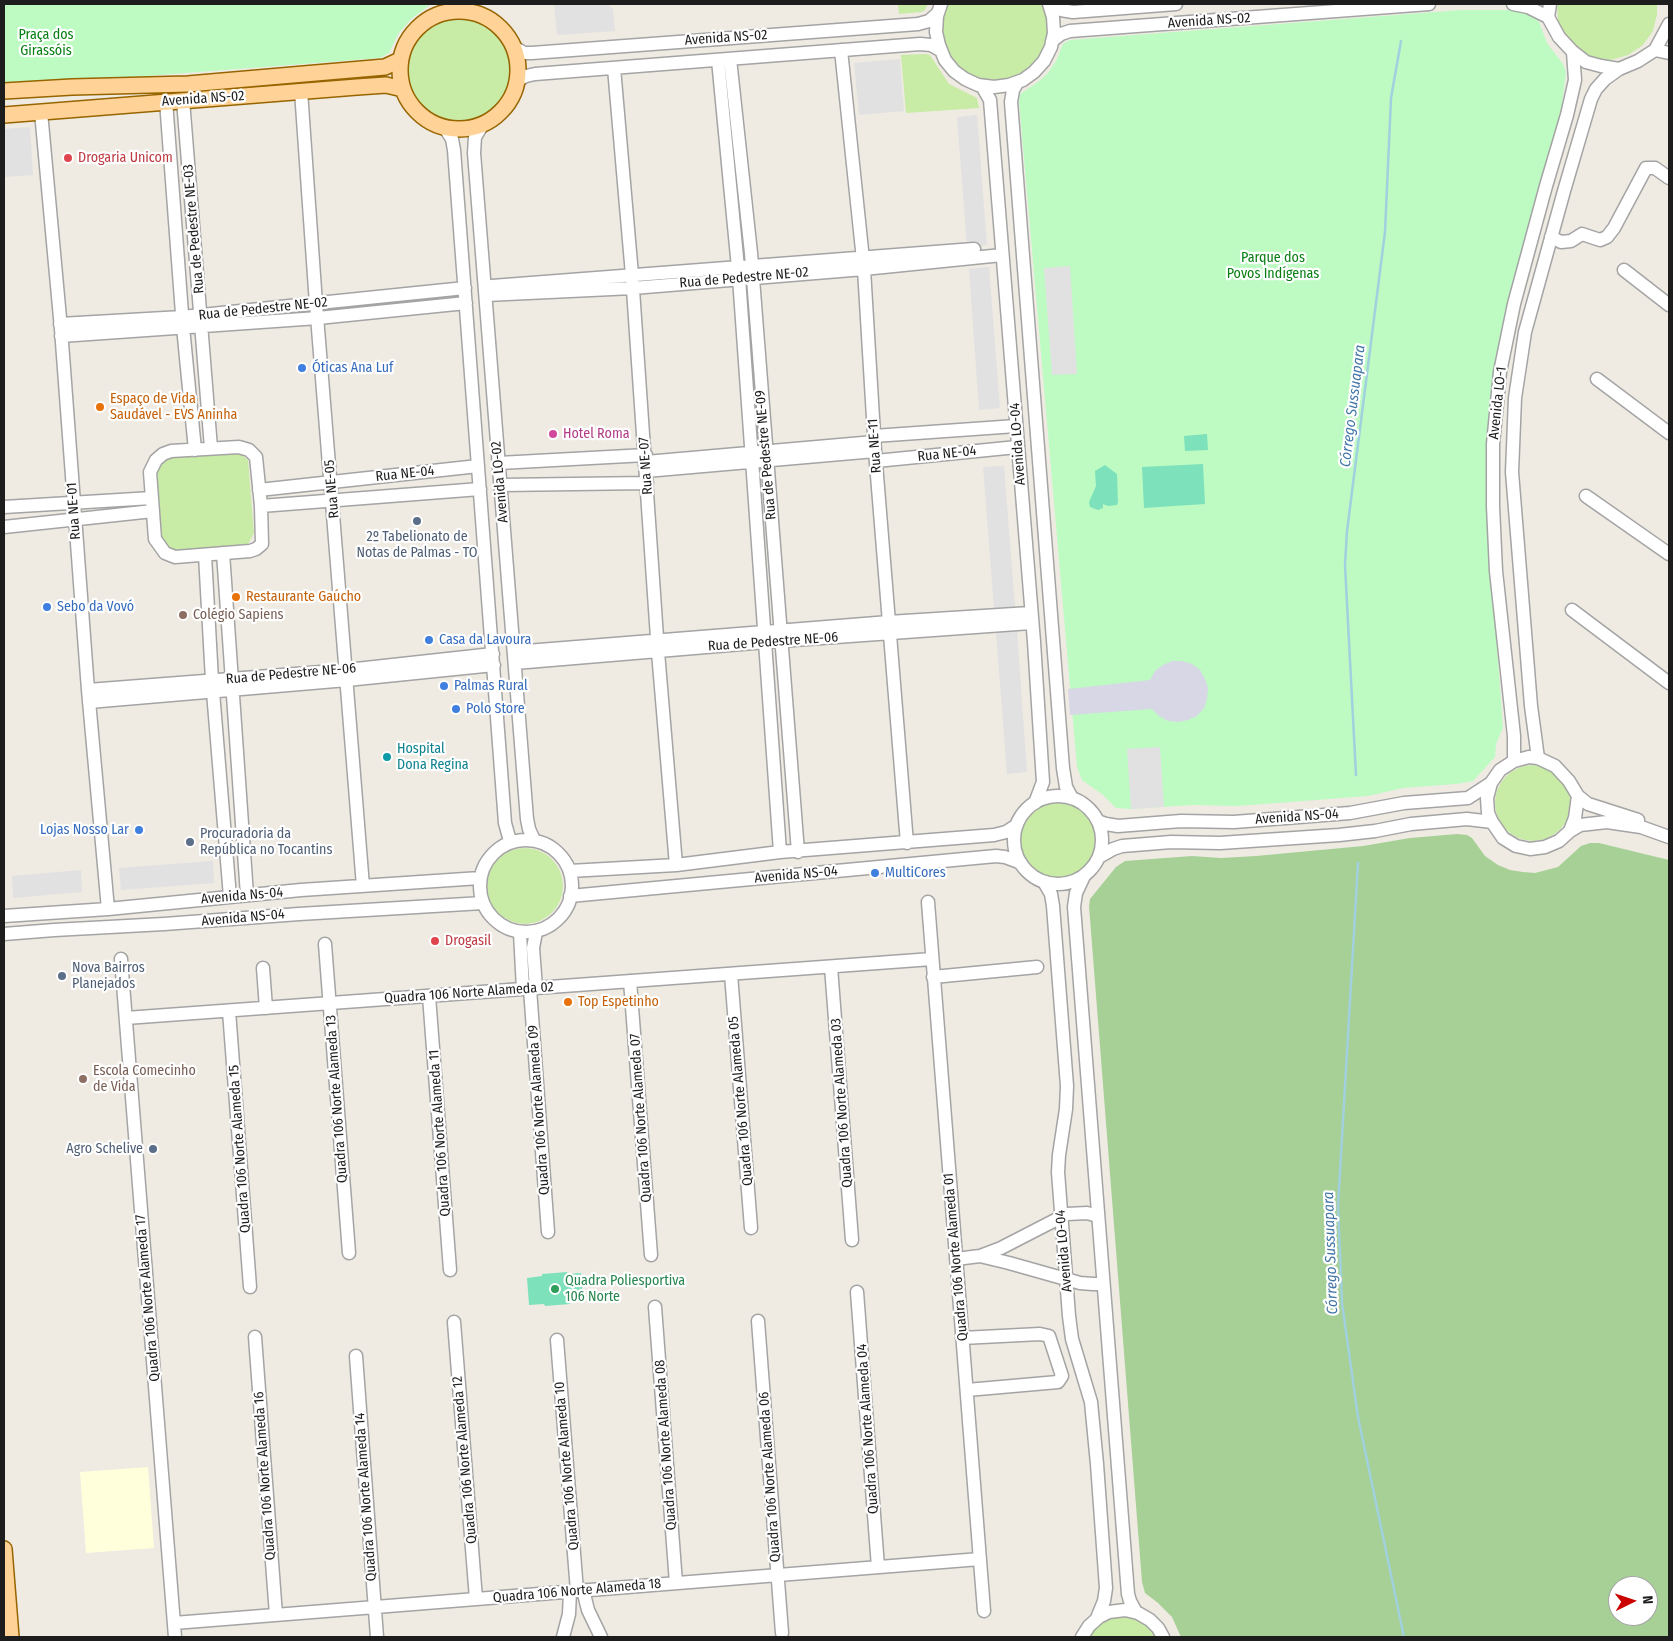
<!DOCTYPE html>
<html>
<head>
<meta charset="utf-8">
<style>
	body { margin:0 }
	#map { position:relative; width:1673px; height:1641px; overflow:hidden; background:#efebe3; font-family:"Fira Sans Condensed",sans-serif }
	canvas { display:block }
	.frame { position:absolute; inset:0; border:5px solid #1d1d1d; pointer-events:none }
	.north { position:absolute; left:1608px; top:1576px; width:50px; height:50px; box-sizing:border-box; background:#fff; border:1px solid #a5a5a5; border-radius:50%; rotate:86deg; font-size:14px; font-weight:700; line-height:20px; text-align:center; color:#1d1d1d }
	.north::after { content:''; display:block; margin:auto; width:18px; height:22px; background:#cb0100; clip-path:polygon(50% 0,100% 100%,50% 72%,0 100%) }
</style>
</head>
<body>
<div id="map">
<canvas width="1673" height="1641"></canvas>
<div class="frame"></div>
<div class="north">N</div>
</div>
<script>
const ctx = document.querySelector('canvas').getContext('2d');
ctx.lineJoin = 'round';
function paint(path, color) {
  ctx.fillStyle = color;
  ctx.fill(path, 'evenodd');
}
function poly(rows) {
  const path = new Path2D();
  for (const r of rows) {
    if (r.length === 3) {
      path.moveTo(r[0] + r[2], r[1]);
      path.arc(r[0], r[1], r[2], 0, 2 * Math.PI);
      continue;
    }
    path.moveTo(r[0], r[1]);
    for (let i = 2; i < r.length; i += 2) path.lineTo(r[i], r[i + 1]);
  }
  return path;
}
function trace(path, color, width, dash) {
  ctx.strokeStyle = color;
  ctx.lineWidth = width;
  ctx.lineCap = dash ? 'butt' : 'round';
  ctx.setLineDash(dash || []);
  ctx.stroke(path);
}
function write(font, color, halo, rows, align = 'center') {
  ctx.font = font + ' "Fira Sans Condensed",sans-serif';
  ctx.lineWidth = 4.5;
  ctx.setLineDash([]);
  ctx.textBaseline = 'middle';
  ctx.strokeStyle = halo;
  ctx.fillStyle = color;
  for (const [text, x, y, turn = 0] of rows) {
    ctx.save();
    ctx.translate(x, y);
    ctx.rotate((+turn || 0) * Math.PI / 180);
    ctx.textAlign = isNaN(turn) ? turn : align;
    if (halo) ctx.strokeText(text, 0, 0);
    ctx.fillText(text, 0, 0);
    ctx.restore();
  }
}
paint(poly([
	[148,1467,154,1548,86,1553,80,1472]
]), '#ffffdc');
paint(poly([
	[898,4,928,4,925,10,922,12,899,14],
	[948,4,1042,4,1047,18,1048,28,1045,45,1041,54,1027,70,1007,79,988,80,971,75,954,62,948,53,944,42,942,31,943,20],
	[1557,4,1657,4,1657,14,1653,31,1643,45,1628,55,1611,60,1594,58,1578,51,1565,38,1558,24],
	[458,69,53],
	[926,54,930,55,949,84,977,98,979,108,906,113,901,55],
	[241,454,248,460,254,533,247,546,174,552,162,540,157,470,168,458],
	[1533,803,38],
	[1058,841,38],
	[525,886,38],
	[1122,1616,1136,1618,1146,1624,1157,1637,1088,1637,1096,1627,1109,1618]
]), '#c8eba6');
paint(poly([
	[1457,834,1467,835,1472,838,1485,856,1498,865,1510,870,1523,872,1535,873,1558,867,1581,846,1590,843,1599,843,1669,860,1669,1637,1181,1637,1172,1617,1158,1603,1145,1593,1142,1582,1089,906,1090,899,1116,867,1125,861,1192,856,1221,858,1256,856,1363,846,1410,838],
	[1618,1586,1648,1586,1648,1616,1618,1616]
]), '#a7d096');
paint(poly([
	[4,4,431,4,411,19,398,34,389,53,380,58,4,87],
	[1461,10,1509,10,1523,12,1533,16,1539,22,1547,43,1563,64,1566,72,1561,112,1530,220,1524,253,1493,377,1491,567,1503,728,1496,744,1495,757,1473,781,1456,784,1403,788,1368,796,1238,806,1193,805,1131,809,1116,808,1103,795,1082,780,1077,767,1019,101,1020,94,1038,82,1048,73,1056,61,1063,44,1070,40]
]), '#bdfbc3');
paint(poly([
	[1207,434,1208,450,1185,451,1184,436],
	[1203,464,1205,504,1144,508,1142,467],
	[1105,465,1117,474,1118,502,1117,505,1108,506,1103,504,1103,508,1098,510,1090,507,1089,502,1096,486,1095,471],
	[567,1272,568,1274,581,1273,583,1300,570,1302,570,1304,545,1306,544,1304,529,1305,527,1278,542,1276,542,1274]
]), '#7de1bb');
paint(poly([
	[554,4,607,4,613,9,615,31,557,35],
	[900,59,904,111,859,115,854,63],
	[977,115,987,245,967,247,957,117],
	[30,127,33,175,4,177,4,129],
	[1070,266,1077,374,1052,375,1044,268],
	[989,267,1000,408,979,410,969,269],
	[1004,466,1015,607,994,608,983,467],
	[1017,631,1027,772,1007,774,996,633],
	[1160,747,1164,807,1131,809,1127,749],
	[213,861,214,883,121,890,119,868],
	[81,870,82,892,13,898,12,876]
]), '#e1e1e1');
paint(poly([
	[1172,661,1182,661,1192,664,1200,670,1205,679,1208,688,1207,699,1204,708,1197,716,1188,720,1178,722,1168,721,1159,716,1152,709,1070,715,1068,689,1150,680,1155,671,1163,665]
]), '#d7d7e5');
trace(poly([
	[1356,775,1345,565,1347,531,1385,232,1391,98,1401,41],
	[1358,863,1338,1206,1342,1303,1358,1417,1404,1637]
]), '#a1d0de', 2.5);
const minor = poly([
	[941,4,937,16,936,32,939,45,945,60,954,71,965,79,978,85,994,87,1009,85,1023,80,1034,72,1044,61,1051,47,1054,33,1053,17,1049,4],
	[1049,4,1061,10,1073,12,1176,4],
	[1513,4,1528,7,1548,17],
	[1550,4,1548,17,1559,37,1573,52,1586,62,1601,66,1619,69,1638,61,1655,50,1669,24],
	[1052,41,1061,34,1070,31,1429,4],
	[512,46,524,53,532,53,918,24,929,21,938,13],
	[841,50,864,269,875,451,907,843],
	[1655,50,1669,53],
	[730,59,751,253,798,852],
	[718,60,739,278,780,852],
	[614,68,632,275,658,652,676,865],
	[516,81,526,76,535,74,920,44,931,45,940,50],
	[1017,83,1013,90,1011,102,1063,768,1066,787,1072,798],
	[982,86,990,100,1034,642,1043,782,1035,803],
	[301,91,316,304,363,886],
	[183,100,211,448],
	[166,101,183,327,195,450],
	[41,112,61,329,88,690,108,909],
	[483,124,475,137,474,153,527,819,529,829,534,840],
	[445,128,452,139,454,150,505,823,510,841],
	[1551,237,1561,242,1571,241,1582,234,1600,240,1607,237,1614,228,1646,168,1655,168,1669,178],
	[1624,270,1669,305],
	[492,286,974,249],
	[486,295,633,288,864,269,1002,255],
	[60,324,182,317,465,288],
	[61,336,318,318,466,303],
	[1597,379,1669,433],
	[874,436,1016,426],
	[239,447,249,450,256,457,261,506,262,544,256,549,250,551,175,557,165,553,155,539,150,472,156,460,163,454,171,451,239,447],
	[876,461,1017,447],
	[646,462,874,442],
	[499,463,646,455],
	[646,471,875,451],
	[501,485,647,483],
	[259,490,478,466],
	[1586,496,1669,554],
	[261,506,480,489],
	[4,507,152,498],
	[4,527,153,511],
	[223,553,247,895],
	[205,555,212,680,230,897],
	[1572,610,1669,683],
	[514,652,889,622,1030,613],
	[515,663,766,642,1031,623],
	[88,690,347,670,493,654],
	[89,702,347,680,494,665],
	[1529,757,1538,758,1555,766,1569,781,1578,796,1575,818,1570,831,1559,841,1545,847,1530,849,1516,846,1503,838,1492,822,1488,813,1487,798,1491,783,1500,770,1514,761,1529,757],
	[1538,758,1531,706,1512,472,1515,398,1525,332,1564,191,1591,99,1596,89,1605,79,1619,69],
	[1514,761,1514,736,1496,571,1493,506,1493,444,1500,372,1514,304,1546,186,1567,115,1575,80,1573,52],
	[1058,840,44],
	[1578,796,1588,804,1638,820],
	[1098,821,1106,824,1118,826,1181,821,1234,822,1350,813,1404,803,1468,798,1491,783],
	[1570,831,1580,825,1607,822,1641,827,1669,837],
	[526,886,46],
	[1099,857,1113,849,1122,846,1171,842,1220,843,1339,835,1375,831,1411,824,1467,819,1492,822],
	[570,871,676,865,780,852,994,835,1006,832,1017,825],
	[1084,876,1076,893,1074,907,1128,1594,1130,1601,1136,1612],
	[1044,882,1051,894,1053,906,1067,1086,1066,1109,1059,1155,1058,1172,1069,1316,1072,1339,1091,1402,1097,1464,1106,1588,1104,1601,1097,1618],
	[570,896,996,856,1005,857,1021,863],
	[928,902,984,1611],
	[4,916,108,909,301,890,480,878],
	[536,932,533,948,536,988],
	[520,933,523,989],
	[4,934,54,930,164,924,299,914,483,903],
	[325,944,349,1253],
	[121,959,175,1637],
	[831,967,852,1240],
	[263,968,266,1008],
	[731,974,751,1228],
	[933,977,1037,967],
	[630,981,651,1255],
	[530,989,548,1232],
	[429,996,450,1270],
	[229,1011,250,1287],
	[126,1018,932,959],
	[980,1256,1009,1263,1080,1283,1093,1284,1099,1284,1103,1281],
	[956,1259,980,1256,1001,1248,1067,1214,1087,1213,1098,1216],
	[857,1292,878,1567],
	[655,1307,676,1583],
	[758,1321,782,1633],
	[454,1322,476,1599],
	[255,1337,276,1615],
	[962,1338,1040,1334,1049,1336,1062,1376,1058,1382,967,1390],
	[557,1340,577,1591],
	[356,1356,377,1637],
	[583,1590,588,1610,601,1637],
	[174,1623,980,1559],
	[563,1637,569,1614,570,1591],
	[1082,1637,1089,1626,1099,1617,1109,1612,1125,1610,1138,1613,1150,1620,1158,1628,1163,1637]
]);
const major = poly([
	[459,70,59],
	[4,91,72,87,188,84,385,67,400,60],
	[4,115,357,87,386,85,403,89],
	[4,1549,11,1637]
]);
trace(minor, '#a4a4a4', 15);
trace(major, '#976500', 18);
trace(minor, '#fff', 12);
trace(major, '#ffd398', 15);
for (const [x, y, r, color] of [
	[68,158,5,"#e0444e"],
	[302,368,5,"#3f7fe0"],
	[100,407,5,"#e8710a"],
	[553,434,5,"#d1479c"],
	[417,521,5,"#5c6f8a"],
	[236,597,5,"#e8710a"],
	[47,607,5,"#3f7fe0"],
	[183,615,5,"#8d6e63"],
	[429,640,5,"#3f7fe0"],
	[444,686,5,"#3f7fe0"],
	[456,709,5,"#3f7fe0"],
	[387,757,5,"#0f9aa8"],
	[139,830,5,"#3f7fe0"],
	[190,842,5,"#5c6f8a"],
	[875,873,5,"#3f7fe0"],
	[435,941,5,"#e0444e"],
	[62,976,5,"#5c6f8a"],
	[568,1002,5,"#e8710a"],
	[83,1079,5,"#8d6e63"],
	[153,1149,5,"#5c6f8a"],
	[555,1289,5,"#2e9e5b"]
]) {
  const dot = new Path2D();
  dot.arc(x, y, r, 0, 2 * Math.PI);
  ctx.fillStyle = color;
  ctx.fill(dot);
  trace(dot, '#fff', 2);
}
write('14px', '#1d1d1d', '#fff', [
	["Avenida NS-02",1209,21,-4],
	["Avenida NS-02",726,38,-4],
	["Avenida NS-02",203,99,-4],
	["Rua de Pedestre NE-03",194,229,-95],
	["Rua de Pedestre NE-02",744,278,-5],
	["Rua de Pedestre NE-02",263,309,-6],
	["Avenida LO-1",1498,403,-84],
	["Avenida LO-04",1018,444,-94],
	["Rua NE-11",875,446,-94],
	["Rua NE-04",947,454,-6],
	["Rua de Pedestre NE-09",766,455,-95],
	["Rua NE-07",646,466,-94],
	["Rua NE-04",405,474,-6],
	["Avenida LO-02",500,482,-95],
	["Rua NE-05",332,489,-95],
	["Rua NE-01",74,511,-94],
	["Rua de Pedestre NE-06",773,642,-4],
	["Rua de Pedestre NE-06",291,674,-5],
	["Avenida NS-04",1297,817,-4],
	["Avenida NS-04",796,875,-5],
	["Avenida Ns-04",242,896,-5],
	["Avenida NS-04",243,918,-5],
	["Quadra 106 Norte Alameda 02",469,993,-4],
	["Quadra 106 Norte Alameda 13",337,1099,-94],
	["Quadra 106 Norte Alameda 05",741,1101,-95],
	["Quadra 106 Norte Alameda 03",842,1103,-94],
	["Quadra 106 Norte Alameda 09",539,1110,-94],
	["Quadra 106 Norte Alameda 07",641,1118,-94],
	["Quadra 106 Norte Alameda 11",440,1133,-94],
	["Quadra 106 Norte Alameda 15",240,1149,-94],
	["Avenida LO-04",1064,1251,-95],
	["Quadra 106 Norte Alameda 01",956,1257,-95],
	["Quadra 106 Norte Alameda 17",148,1298,-95],
	["Quadra 106 Norte Alameda 04",868,1429,-94],
	["Quadra 106 Norte Alameda 08",666,1445,-94],
	["Quadra 106 Norte Alameda 12",465,1460,-95],
	["Quadra 106 Norte Alameda 10",567,1466,-95],
	["Quadra 106 Norte Alameda 16",265,1476,-94],
	["Quadra 106 Norte Alameda 06",770,1477,-94],
	["Quadra 106 Norte Alameda 14",366,1497,-94],
	["Quadra 106 Norte Alameda 18",577,1591,-5]
]);
write('14px', '#077f12', '#fff', [
	["Praça dos",46,35],
	["Girassóis",46,51],
	["Parque dos",1273,258],
	["Povos Indígenas",1273,274]
]);
write('14px', '#be3a42', '#fff', [
	["Drogaria Unicom",78,158],
	["Drogasil",445,941]
], 'left');
write('14px', '#366cbe', '#fff', [
	["Óticas Ana Luf",312,368],
	["Sebo da Vovó",57,607],
	["Casa da Lavoura",439,640],
	["Palmas Rural",454,686],
	["Polo Store",466,709],
	["Lojas Nosso Lar",129,830,"right"],
	["MultiCores",885,873]
], 'left');
write('14px', '#c56008', '#fff', [
	["Espaço de Vida",110,399],
	["Saudável - EVS Aninha",110,415],
	["Restaurante Gaúcho",246,597],
	["Top Espetinho",578,1002]
], 'left');
write('14px', '#b23c85', '#fff', [
	["Hotel Roma",563,434]
], 'left');
write('14px', '#4e5e75', '#fff', [
	["2º Tabelionato de",417,537,"center"],
	["Notas de Palmas - TO",417,553,"center"],
	["Procuradoria da",200,834],
	["República no Tocantins",200,850],
	["Nova Bairros",72,968],
	["Planejados",72,984],
	["Agro Schelive",143,1149,"right"]
], 'left');
write('14px', '#785e54', '#fff', [
	["Colégio Sapiens",193,615],
	["Escola Comecinho",93,1071],
	["de Vida",93,1087]
], 'left');
write('14px', '#0d838f', '#fff', [
	["Hospital",397,749],
	["Dona Regina",397,765]
], 'left');
write('14px', '#27864d', '#fff', [
	["Quadra Poliesportiva",565,1281],
	["106 Norte",565,1297]
], 'left');
write('italic 15px', '#4376a8', '#fff', [
	["Córrego Sussuapara",1353,406,-83],
	["Córrego Sussuapara",1331,1253,-92]
]);
</script>
</body>
</html>
